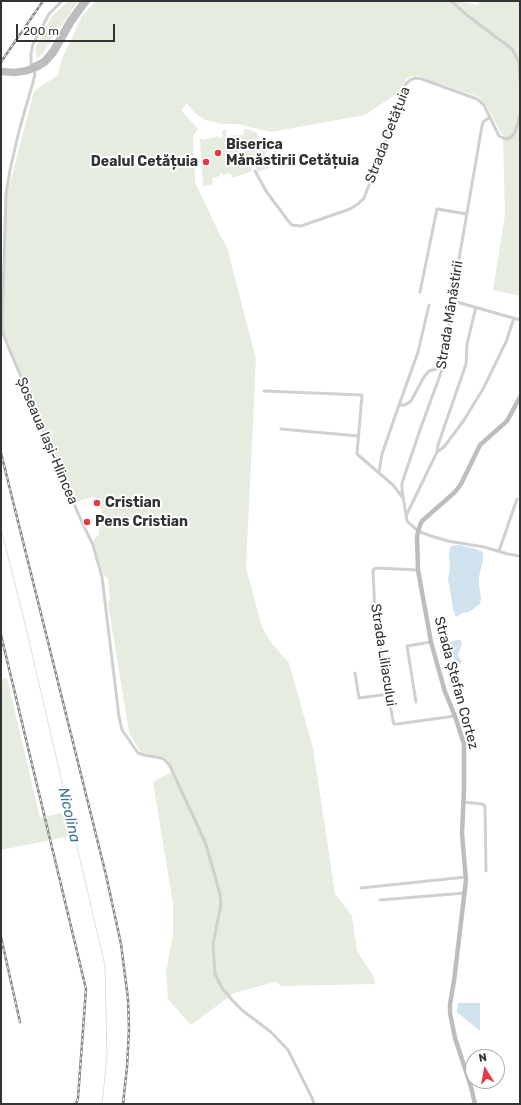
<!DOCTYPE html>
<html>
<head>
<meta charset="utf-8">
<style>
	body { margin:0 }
	#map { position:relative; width:521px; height:1105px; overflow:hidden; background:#fff; font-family:Rubik,sans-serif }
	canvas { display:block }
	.frame { position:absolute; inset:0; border:2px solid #333; pointer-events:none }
	.north { position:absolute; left:465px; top:1049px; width:40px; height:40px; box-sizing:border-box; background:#fff; border:1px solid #adadad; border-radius:50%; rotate:349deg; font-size:11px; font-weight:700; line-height:16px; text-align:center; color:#333 }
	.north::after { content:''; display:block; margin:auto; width:14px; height:18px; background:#e63946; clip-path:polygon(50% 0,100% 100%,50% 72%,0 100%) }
	.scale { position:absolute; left:16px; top:24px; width:99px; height:18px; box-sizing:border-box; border:2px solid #333; border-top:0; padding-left:5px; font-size:12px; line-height:14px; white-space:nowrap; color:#333; -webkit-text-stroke:3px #fff; paint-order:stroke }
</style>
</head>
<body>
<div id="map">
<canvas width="521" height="1105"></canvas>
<div class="frame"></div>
<div class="north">N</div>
<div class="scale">200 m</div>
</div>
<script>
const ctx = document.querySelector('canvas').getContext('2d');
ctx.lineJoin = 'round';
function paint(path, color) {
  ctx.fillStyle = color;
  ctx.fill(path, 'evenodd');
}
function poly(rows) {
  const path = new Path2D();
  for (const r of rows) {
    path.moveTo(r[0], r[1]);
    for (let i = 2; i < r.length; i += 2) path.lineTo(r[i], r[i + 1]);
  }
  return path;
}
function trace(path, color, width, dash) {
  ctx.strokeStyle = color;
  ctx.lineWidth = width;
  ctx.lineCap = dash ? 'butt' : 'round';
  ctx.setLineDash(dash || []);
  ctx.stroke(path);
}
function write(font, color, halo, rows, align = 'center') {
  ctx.font = font + ' Rubik,sans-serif';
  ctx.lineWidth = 4;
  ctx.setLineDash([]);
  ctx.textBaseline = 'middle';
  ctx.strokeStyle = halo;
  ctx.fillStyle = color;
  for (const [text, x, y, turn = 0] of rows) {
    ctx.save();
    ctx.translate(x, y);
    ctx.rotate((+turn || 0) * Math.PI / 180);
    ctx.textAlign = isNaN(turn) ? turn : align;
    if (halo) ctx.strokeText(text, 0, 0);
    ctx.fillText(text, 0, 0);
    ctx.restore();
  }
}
paint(poly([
	[68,1,78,1,43,53,37,59,35,48,52,16],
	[96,1,456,1,479,5,478,1,520,1,520,296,493,290,505,215,503,135,500,131,487,106,479,97,418,76,411,76,406,79,402,90,365,115,271,132,237,124,222,124,205,120,195,113,187,103,181,110,198,129,193,137,195,182,219,233,227,247,256,359,246,568,262,627,272,644,289,663,313,748,335,894,352,916,357,951,374,977,375,984,282,986,275,982,234,993,191,1025,168,999,166,972,173,934,173,904,153,782,171,772,167,759,140,752,129,732,108,603,110,599,108,579,103,574,93,541,99,534,101,511,95,496,76,502,2,333,7,195,34,91,58,75,61,61,82,16],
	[244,128,257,133,270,163,270,167,258,172,255,166,251,168,252,171,232,178,231,173,223,175,222,173,219,174,220,176,212,178,213,184,203,186,200,139,203,138,203,140,219,136,219,138,223,137,222,131,226,129,227,136,244,135],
	[7,678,40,818,65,812,71,836,1,850,1,679]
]), '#e6ecdf');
paint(poly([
	[459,545,476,549,483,552,483,560,479,577,479,586,481,597,480,604,469,612,462,613,457,617,455,615,453,608,450,590,448,579,450,568,449,554,451,546],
	[457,640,461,640,462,643,458,656,462,661,459,666,455,667,452,664,454,659,452,655,453,649,450,642],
	[458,1003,480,1003,480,1031,457,1012]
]), '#cfe2ee');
trace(poly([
	[1,529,23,615,105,966,107,1057,102,1104]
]), '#cfe2ee', 1);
trace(poly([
	[62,1,49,14,33,44,31,53,31,62,35,74,33,82,19,131,10,170,6,194,2,325,3,334,80,518,93,545,102,577,119,717,122,730,138,753,144,755,161,758,165,760,170,766,205,842,209,855,220,894,221,904,213,944,215,974,222,988,232,1000,243,1011,271,1032,288,1050,312,1098,314,1104],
	[451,1,468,16,512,49,519,62,520,81],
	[490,117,483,122,482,126,459,259,443,367,420,430,402,483,402,490,407,521,418,531,431,536,448,541,484,547,508,554,520,556],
	[255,171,266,191,289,222,292,225,301,226,350,209,358,204,364,198,383,150,406,84,410,80,415,78,422,79,477,99,484,105,499,136,503,138,508,139,512,136,515,132,520,115],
	[420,292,437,209,467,214],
	[453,301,520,320],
	[264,391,362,395,357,454,393,485,403,498],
	[399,405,418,352,429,305],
	[281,429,358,436],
	[437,452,444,447,464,420,483,389,506,342,514,318],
	[379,472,382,454,399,405,405,405,411,401,424,377,429,371,443,367],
	[406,516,437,452,438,445,466,364,467,344,476,307],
	[499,551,517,499],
	[418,570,377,568,374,569,373,571,375,614,393,721,394,724,397,724,455,716],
	[355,673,359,698,389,694],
	[416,702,407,646,431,642],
	[463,802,482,804,485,806,486,871],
	[361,888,466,877],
	[380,900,465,893]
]), '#d0d0d0', 3);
trace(poly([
	[1,70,15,71,27,69,44,60,52,50,69,20,83,1],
	[1,73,15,74,28,72,38,68,46,63,55,53,72,23,88,1],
	[475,1104,471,1087,455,1038,450,1013,450,1004,454,981,466,880,462,834,464,789,464,744,455,716,445,692,431,642,418,570,417,536,420,525,422,521,455,492,461,484,480,445,507,421,520,397]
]), '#bdbdbd', 4.5);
const rail = poly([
	[1,62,43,1],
	[1,453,106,875,121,944,128,999,129,1029,127,1067,123,1104],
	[1,635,86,989,78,1098,76,1104],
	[1,937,20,1022]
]);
trace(rail, '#888', 2.5);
trace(rail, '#fff', 1, [3]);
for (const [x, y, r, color] of [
	[218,153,4,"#e63946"],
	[206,162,4,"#e63946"],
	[97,503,4,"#e63946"],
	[87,522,4,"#e63946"]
]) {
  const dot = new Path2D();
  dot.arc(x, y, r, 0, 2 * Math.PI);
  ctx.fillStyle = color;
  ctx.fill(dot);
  trace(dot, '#fff', 1.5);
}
write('14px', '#333', '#fff', [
	["Strada Cetățuia",388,135,-69],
	["Strada Mânăstirii",450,315,-81],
	["Șoseaua Iași-Hlincea",47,441,67],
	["Strada Liliacului",383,655,81],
	["Strada Ștefan Cortez",456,683,75]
]);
write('bold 14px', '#333', '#fff', [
	["Biserica",226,145],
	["Mănăstirii Cetățuia",226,161],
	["Dealul Cetățuia",198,162,"right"],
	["Cristian",105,503],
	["Pens Cristian",95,522]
], 'left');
write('italic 15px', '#3f7597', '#fff', [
	["Nicolina",69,815,77]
]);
</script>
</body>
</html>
